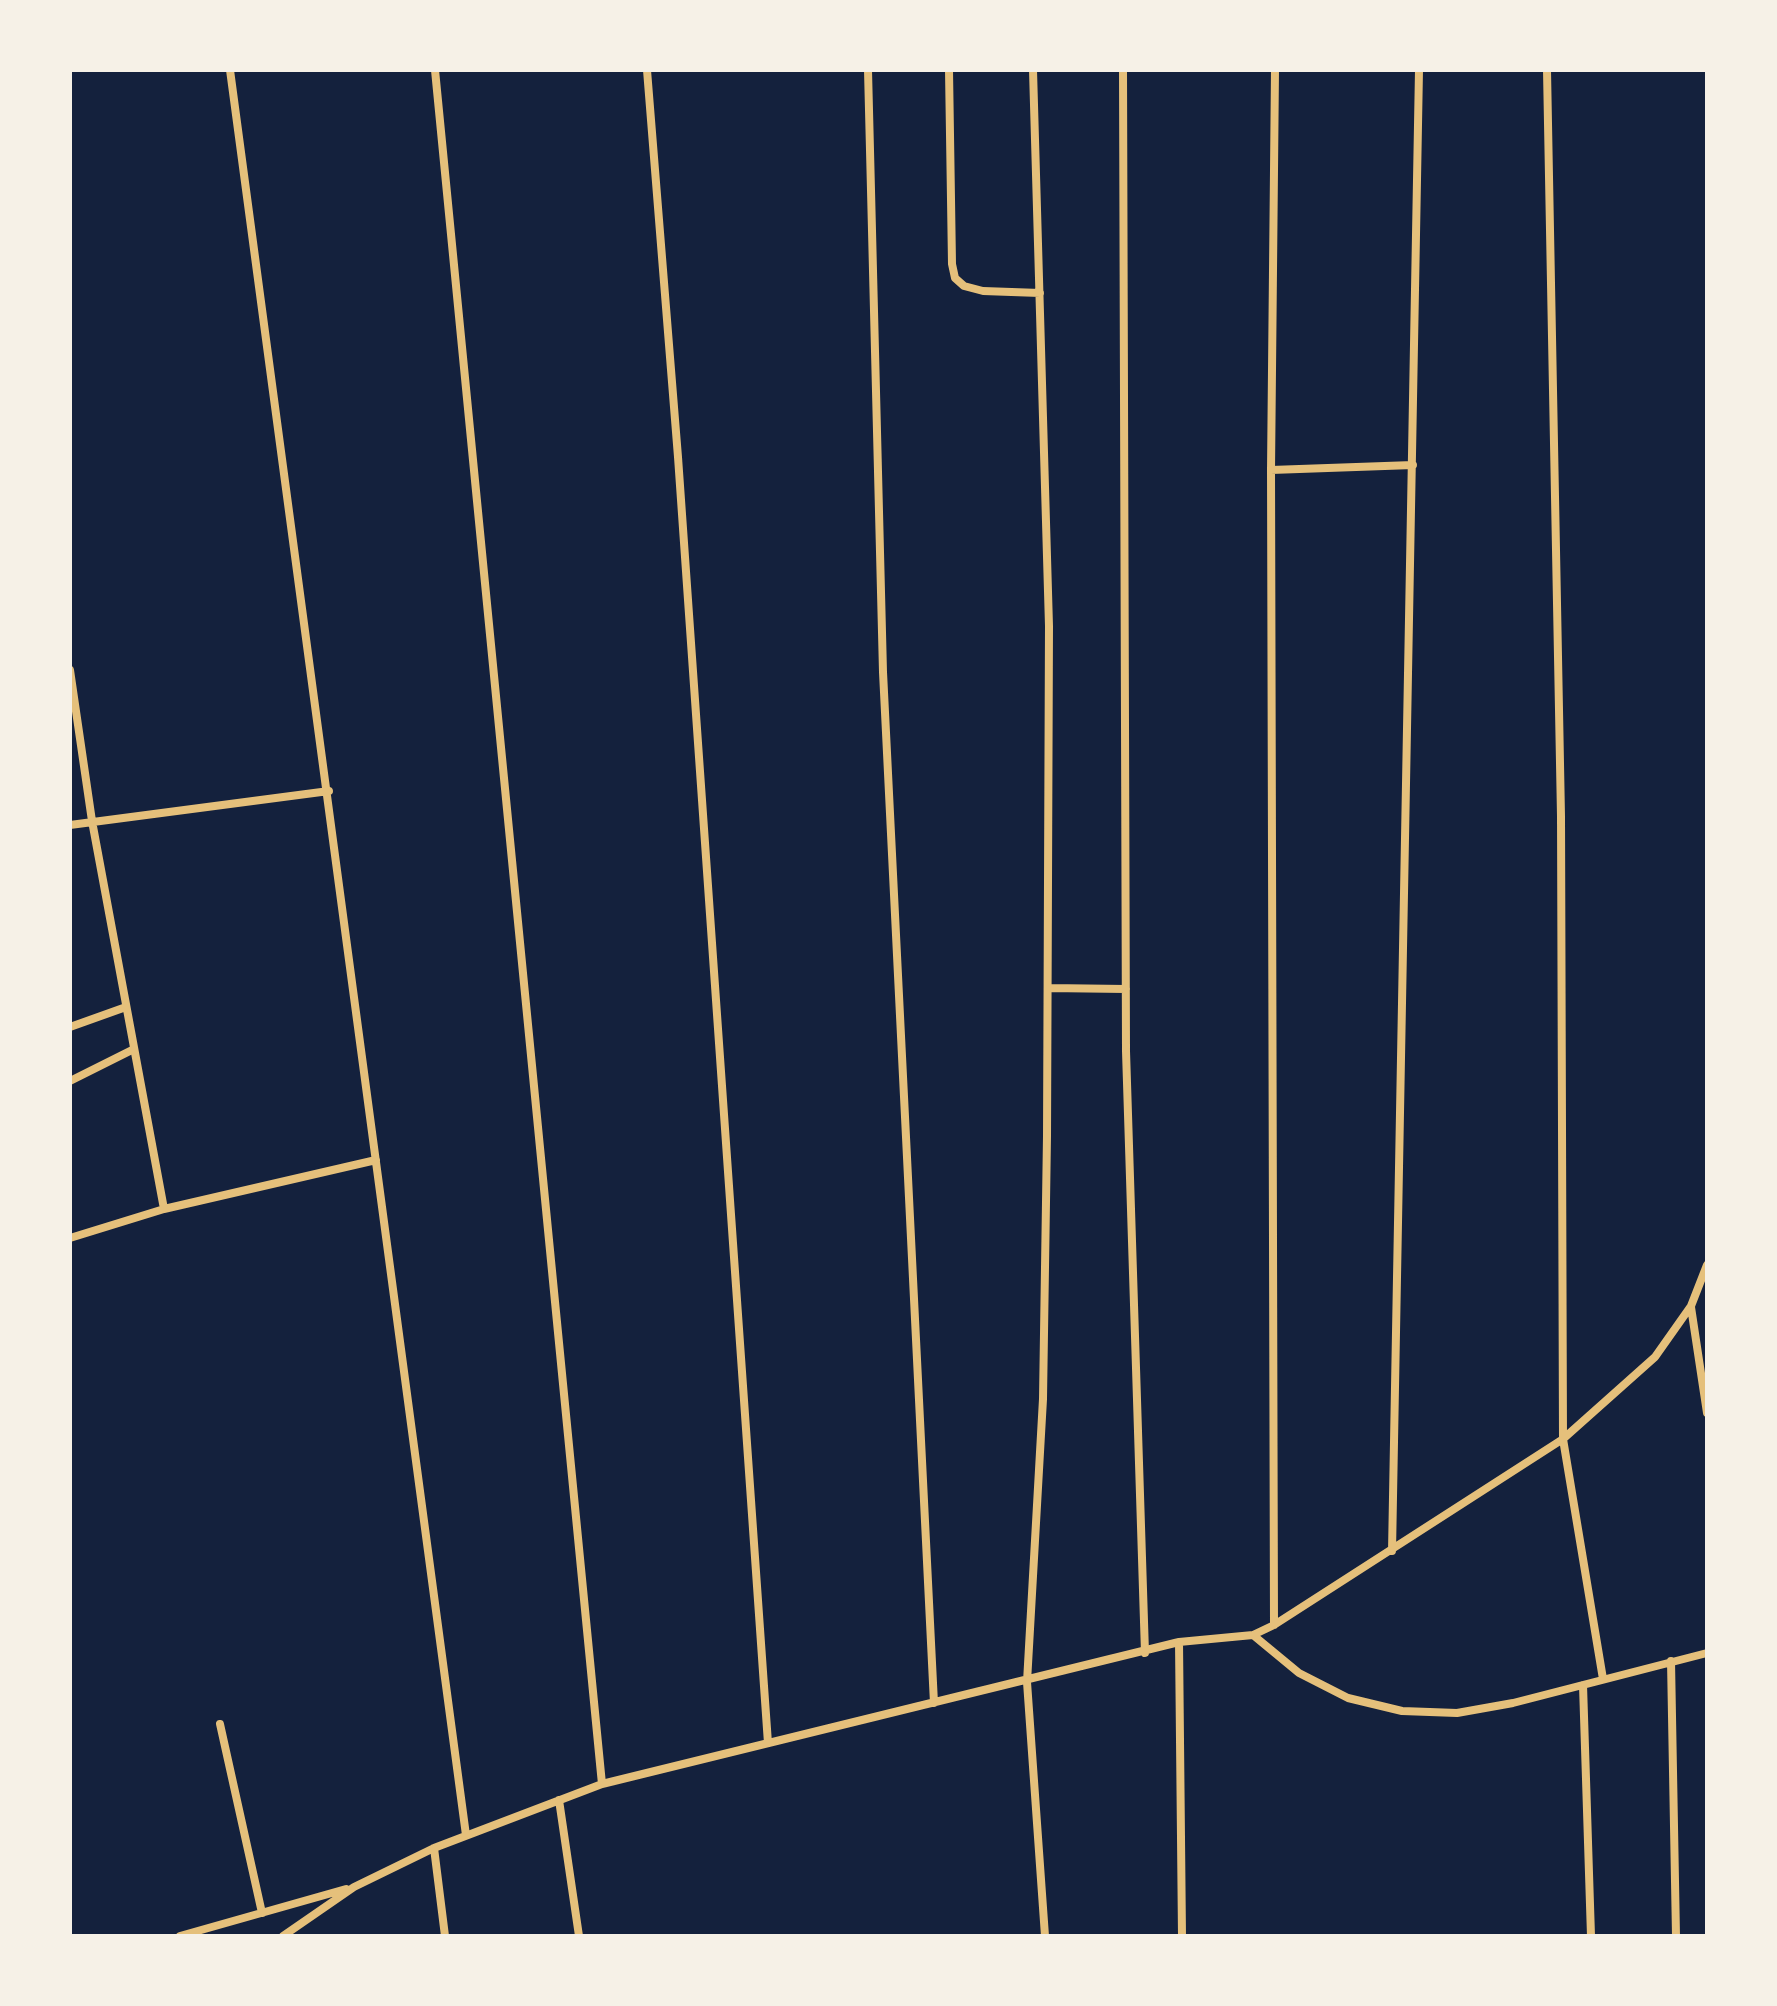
<!DOCTYPE html>
<html>
<head>
<meta charset="utf-8">
<style>
	body { margin:0 }
	#map { position:relative; width:1777px; height:2006px; overflow:hidden; background:#14213d; font-family:Karla,sans-serif }
	canvas { display:block }
	.frame { position:absolute; inset:0; border:72px solid #f6f1e7; pointer-events:none }
</style>
</head>
<body>
<div id="map">
<canvas width="1777" height="2006"></canvas>
<div class="frame"></div>
</div>
<script>
const ctx = document.querySelector('canvas').getContext('2d');
ctx.lineJoin = 'round';
function poly(rows) {
  const path = new Path2D();
  for (const r of rows) {
    path.moveTo(r[0], r[1]);
    for (let i = 2; i < r.length; i += 2) path.lineTo(r[i], r[i + 1]);
  }
  return path;
}
function trace(path, color, width, dash) {
  ctx.strokeStyle = color;
  ctx.lineWidth = width;
  ctx.lineCap = dash ? 'butt' : 'round';
  ctx.setLineDash(dash || []);
  ctx.stroke(path);
}
trace(poly([
	[230,70,466,1835],
	[435,70,602,1784],
	[647,70,678,457,768,1743],
	[868,70,883,672,934,1703],
	[949,70,952,264,955,278,964,286,983,291,1040,293],
	[1033,70,1049,626,1047,1136,1043,1399,1027,1682,1045,1936],
	[1123,70,1126,1051,1145,1653],
	[1547,70,1561,816,1563,1439,1603,1679],
	[1271,470,1413,465],
	[70,670,92,821,164,1209],
	[70,825,329,791],
	[1048,988,1126,989],
	[70,1027,126,1007],
	[70,1081,134,1049],
	[70,1238,164,1209,376,1160],
	[1691,1307,1707,1413],
	[1392,1551,1419,70],
	[1274,1625,1271,470,1275,70],
	[1253,1635,1274,1625,1563,1439,1655,1357,1691,1306,1707,1265],
	[1179,1642,1182,1936],
	[1671,1661,1676,1936],
	[1583,1685,1591,1936],
	[220,1724,262,1913],
	[559,1800,579,1936],
	[434,1848,445,1936],
	[180,1936,346,1889],
	[283,1936,354,1887,434,1848,602,1784,1179,1642,1253,1635,1299,1673,1348,1698,1402,1711,1457,1713,1513,1703,1707,1653]
]), '#e5c07b', 8);
</script>
</body>
</html>
